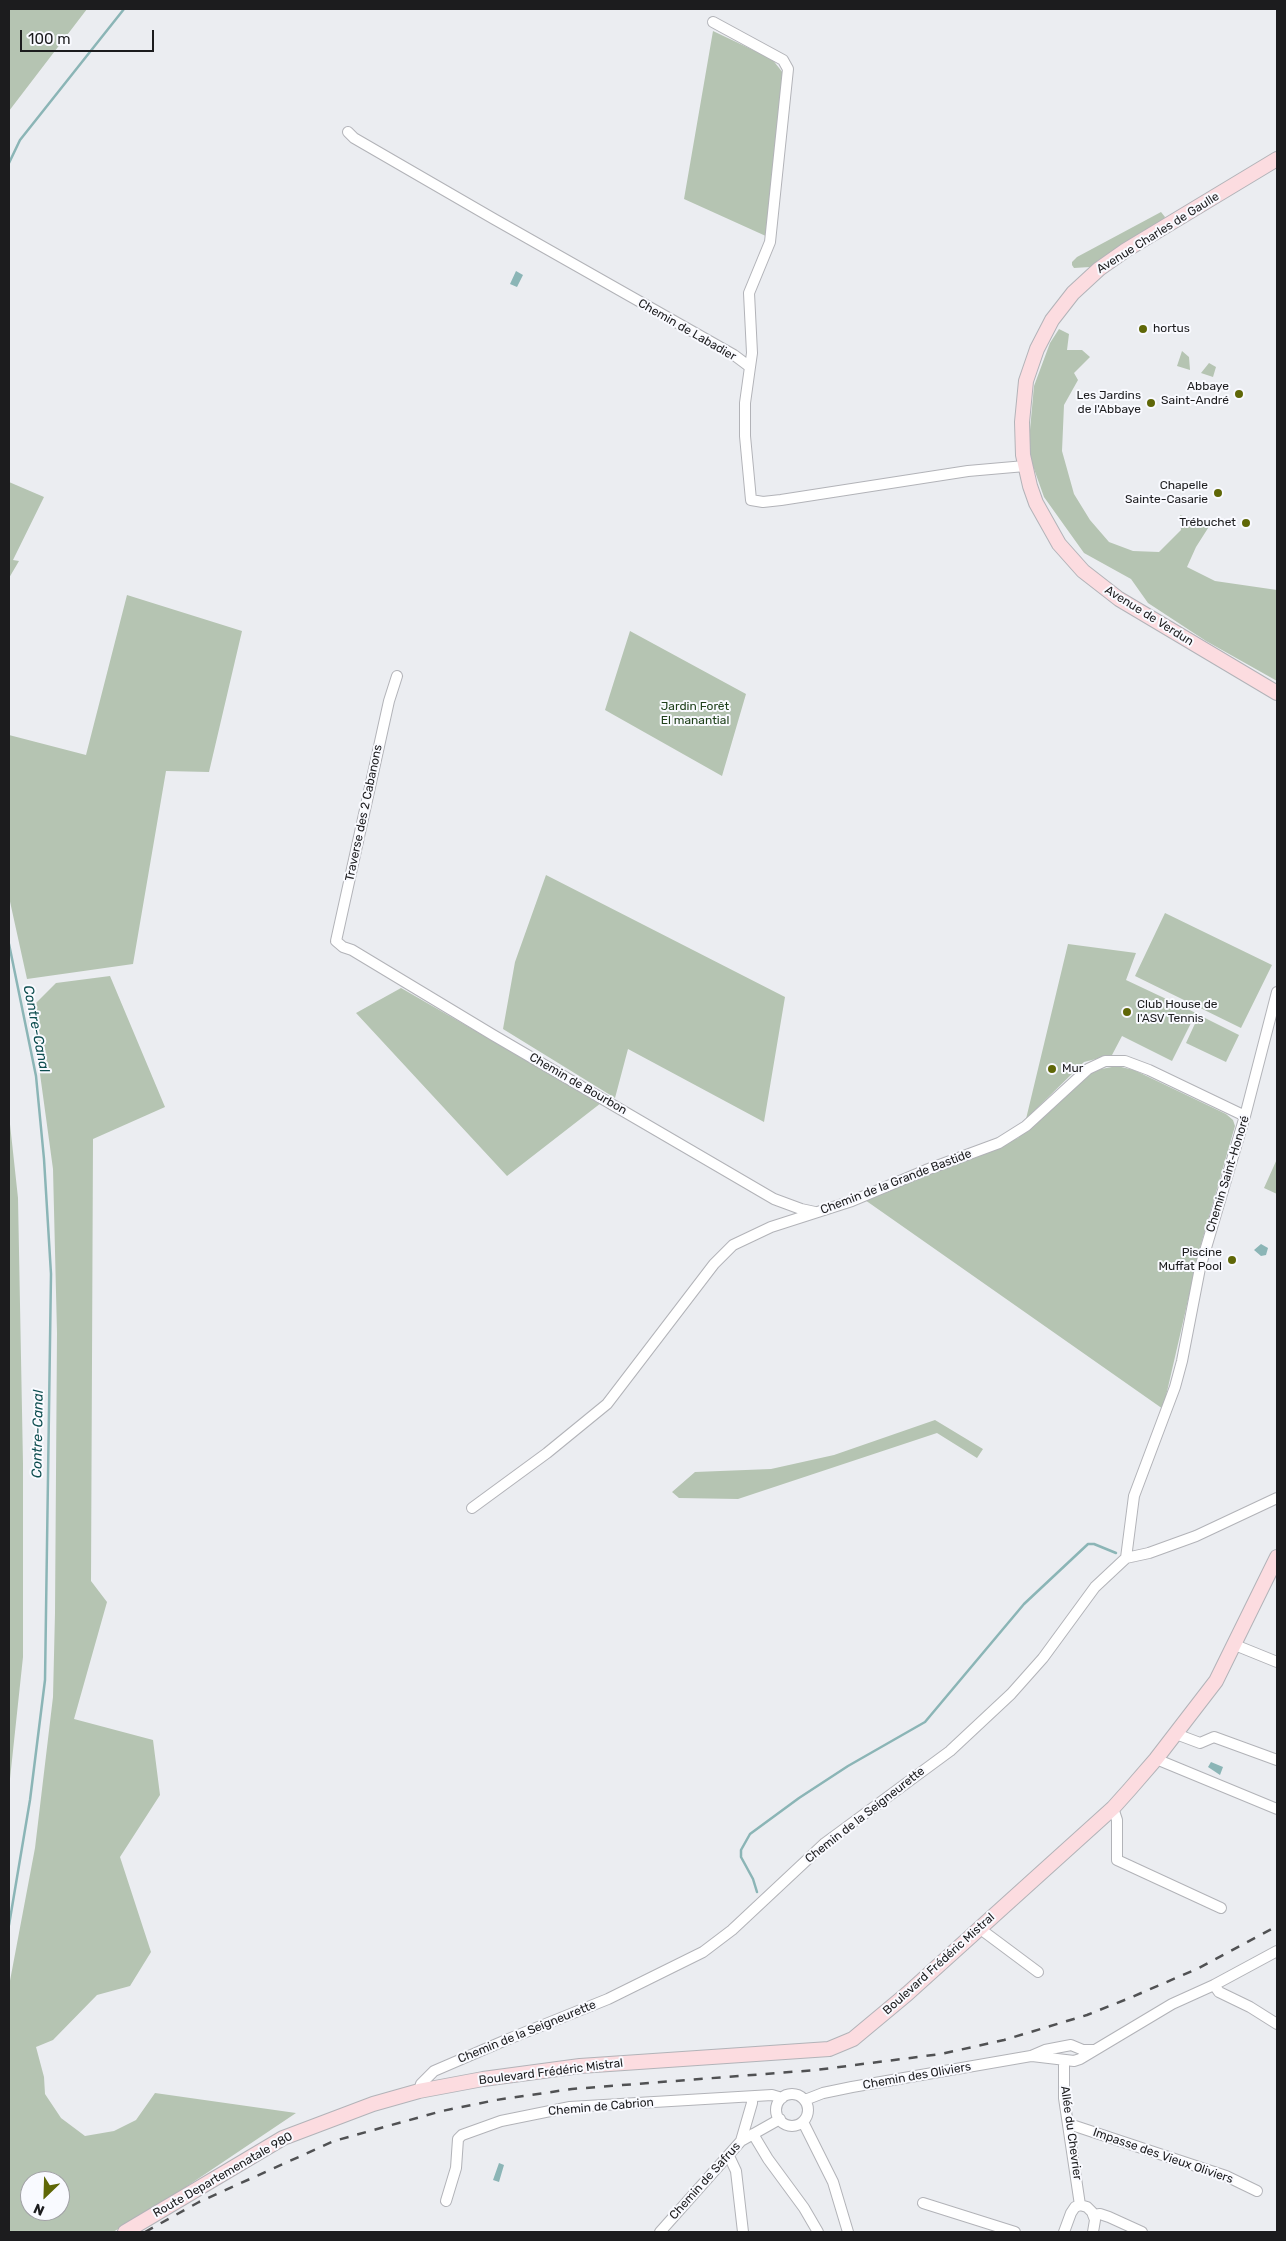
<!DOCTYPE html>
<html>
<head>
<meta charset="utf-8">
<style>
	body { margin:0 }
	#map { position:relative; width:1286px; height:2241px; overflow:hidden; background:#ebedf1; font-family:Rubik,sans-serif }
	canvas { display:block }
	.frame { position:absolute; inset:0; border:10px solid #1c1c1e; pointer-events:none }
	.north { position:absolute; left:20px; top:2171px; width:50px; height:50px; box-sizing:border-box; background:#f9faff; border:1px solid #a1a1a5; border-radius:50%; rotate:204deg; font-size:14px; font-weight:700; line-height:20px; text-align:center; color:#1c1c1e }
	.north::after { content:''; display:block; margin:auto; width:18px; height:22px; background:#5f6707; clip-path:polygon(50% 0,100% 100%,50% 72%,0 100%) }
	.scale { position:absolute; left:20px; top:30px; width:134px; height:22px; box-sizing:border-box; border:2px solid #1c1c1e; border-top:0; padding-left:6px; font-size:15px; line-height:18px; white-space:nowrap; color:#1c1c1e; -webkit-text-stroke:4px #f9faff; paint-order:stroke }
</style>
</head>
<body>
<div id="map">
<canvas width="1286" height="2241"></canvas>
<div class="frame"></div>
<div class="north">N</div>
<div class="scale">100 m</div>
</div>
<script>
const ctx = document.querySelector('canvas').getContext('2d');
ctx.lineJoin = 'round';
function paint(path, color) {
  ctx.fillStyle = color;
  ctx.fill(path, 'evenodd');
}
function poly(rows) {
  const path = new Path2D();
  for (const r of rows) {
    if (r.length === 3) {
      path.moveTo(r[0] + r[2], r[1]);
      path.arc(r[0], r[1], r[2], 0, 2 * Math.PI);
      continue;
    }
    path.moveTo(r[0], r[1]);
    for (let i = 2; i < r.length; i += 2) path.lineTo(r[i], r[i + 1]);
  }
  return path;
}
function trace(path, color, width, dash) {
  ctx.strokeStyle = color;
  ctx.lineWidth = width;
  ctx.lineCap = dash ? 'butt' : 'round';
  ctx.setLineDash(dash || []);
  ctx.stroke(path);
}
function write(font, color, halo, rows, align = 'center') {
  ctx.font = font + ' Rubik,sans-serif';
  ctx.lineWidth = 4;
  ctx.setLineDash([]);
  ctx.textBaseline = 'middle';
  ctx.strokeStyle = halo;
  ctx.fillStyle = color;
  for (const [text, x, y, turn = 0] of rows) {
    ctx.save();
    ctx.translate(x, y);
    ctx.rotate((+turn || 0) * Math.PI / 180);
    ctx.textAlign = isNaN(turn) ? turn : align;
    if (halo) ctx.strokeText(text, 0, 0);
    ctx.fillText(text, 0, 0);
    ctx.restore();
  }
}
paint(poly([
	[9,9,87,9,9,111],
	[713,31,772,59,783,73,768,237,684,199],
	[1161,212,1165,217,1162,222,1090,267,1074,268,1072,265,1072,262,1077,257],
	[1059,329,1069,334,1067,350,1082,350,1090,357,1074,373,1078,380,1064,405,1062,451,1074,494,1090,520,1109,542,1133,551,1159,552,1181,530,1180,515,1210,525,1196,547,1187,567,1215,581,1277,590,1277,681,1206,641,1148,603,1131,579,1084,553,1044,497,1028,452,1034,386,1050,343],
	[1182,351,1189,357,1190,370,1177,366],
	[1209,363,1216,367,1213,377,1201,373],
	[9,482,44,497,13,560,19,561,9,578],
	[127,595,242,631,209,772,166,771,133,964,27,979,9,897,9,735,86,755],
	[630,631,746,694,722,776,605,710],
	[546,875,785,997,764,1122,628,1049,615,1098,503,1029,515,962],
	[1165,913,1272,965,1241,1028,1135,976],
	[1068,944,1136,953,1126,980,1196,1013,1172,1061,1122,1036,1112,1055,1084,1062,1026,1119],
	[110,976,165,1107,93,1139,91,1581,107,1602,74,1719,153,1740,160,1795,120,1857,151,1952,130,1986,97,1995,53,2040,36,2047,44,2077,45,2094,61,2118,85,2136,114,2131,136,2120,155,2093,296,2113,159,2205,113,2232,9,2232,9,1986,35,1848,53,1697,55,1613,57,1333,53,1169,31,1008,56,983],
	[30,2181,60,2181,60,2211,30,2211],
	[401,988,601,1103,507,1176,356,1013],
	[1199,1015,1239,1035,1226,1062,1186,1043],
	[1117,1066,1134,1070,1226,1114,1233,1120,1235,1126,1200,1248,1163,1409,865,1200,1018,1138,1078,1079,1091,1071],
	[9,1115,18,1198,23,1464,23,1657,9,1788],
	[1277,1159,1277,1194,1264,1188],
	[935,1420,983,1449,977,1458,937,1433,738,1499,679,1498,672,1492,695,1472,771,1469,834,1455]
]), '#b5c4b2');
paint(poly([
	[516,271,523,275,517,287,510,284],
	[1261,1244,1268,1248,1266,1255,1261,1256,1254,1250],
	[1211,1762,1223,1767,1220,1775,1208,1767],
	[499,2163,504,2165,499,2182,493,2180]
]), '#8bb5b6');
trace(poly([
	[9,163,20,140,124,9],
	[9,944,36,1076,44,1159,51,1274,45,1680,30,1800,9,1925],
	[757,1892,753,1879,741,1857,741,1850,750,1834,799,1798,848,1766,925,1722,1024,1604,1088,1544,1094,1544,1116,1553]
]), '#8bb5b6', 2.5);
const minor = poly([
	[713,22,783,60,788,69,770,242,749,293,752,353,750,367],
	[348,132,354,138,494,219,734,355,750,367,745,403,745,436,751,500,763,502,781,500,968,471,1025,466],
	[397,676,389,701,336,941,343,947,352,950,493,1035,774,1199,801,1209,815,1212],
	[472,1508,547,1453,607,1404,714,1264,733,1245,771,1227,852,1201,926,1170,999,1143,1026,1126,1088,1069,1105,1061,1125,1061,1149,1070,1245,1116],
	[1126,1558,1134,1496,1175,1387,1182,1361,1200,1268,1245,1116,1277,992],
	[1235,1645,1277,1662],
	[1176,1734,1200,1743,1214,1737,1277,1760],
	[1156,1759,1277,1809],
	[1113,1808,1117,1820,1117,1860,1221,1908],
	[979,1928,1038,1972],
	[1214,1985,1219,1992,1250,2007,1277,2024],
	[1032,2056,1074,2061,1080,2059,1172,2004,1214,1985,1277,1951],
	[1064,2060,1064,2098,1080,2205],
	[419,2091,421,2084,434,2071,506,2040,608,1999,703,1952,732,1930,825,1843,950,1751,1011,1694,1043,1658,1095,1587,1126,1558,1149,1553,1196,1536,1277,1498],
	[792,2110,16],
	[805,2100,823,2093,852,2087,1031,2056,1045,2050,1071,2045,1083,2050,1095,2050],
	[803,2122,833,2182,848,2232],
	[1069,2124,1226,2176,1257,2191],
	[753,2134,768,2159,804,2208,818,2232],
	[741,2141,752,2103,752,2097],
	[729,2156,736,2171,743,2232],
	[446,2201,456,2168,458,2139,462,2135,501,2121,570,2107,772,2095,782,2098],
	[923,2203,1015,2232],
	[1093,2215,1100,2214,1109,2217,1142,2232],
	[660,2232,741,2141,780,2119],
	[1064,2232,1071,2213,1075,2207,1080,2205,1087,2207,1092,2212,1095,2220,1093,2232]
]);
const secondary = poly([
	[1277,159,1126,250,1099,269,1073,293,1052,320,1037,349,1026,381,1022,422,1023,455,1030,486,1036,503,1059,544,1083,571,1119,599,1277,693],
	[125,2232,283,2138,373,2104,419,2091,483,2079,580,2066,829,2049,853,2039,907,1994,1113,1808,1130,1789,1156,1759,1216,1681,1277,1557]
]);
trace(minor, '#b2b3b8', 12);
trace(secondary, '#b2b3b8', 16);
trace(minor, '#fff', 10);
trace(secondary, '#fcdce0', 14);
trace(poly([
	[145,2232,199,2202,334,2141,442,2111,496,2100,572,2089,816,2070,941,2054,1004,2040,1087,2015,1132,1997,1199,1968,1277,1926]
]), '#505153', 2.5, [9, 9]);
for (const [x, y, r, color] of [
	[1143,329,5,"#5f6707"],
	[1239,394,5,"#5f6707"],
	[1151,403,5,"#5f6707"],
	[1218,493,5,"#5f6707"],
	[1246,523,5,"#5f6707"],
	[1127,1012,5,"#5f6707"],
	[1052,1069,5,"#5f6707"],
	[1232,1260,5,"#5f6707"]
]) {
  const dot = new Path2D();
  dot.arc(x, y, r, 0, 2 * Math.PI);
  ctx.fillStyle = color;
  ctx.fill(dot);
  trace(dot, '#f9faff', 2);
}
write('12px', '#1c1c1e', '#f9faff', [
	["Avenue Charles de Gaulle",1158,233,-32],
	["Chemin de Labadier",687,330,30],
	["Avenue de Verdun",1149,616,32],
	["Traverse des 2 Cabanons",364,813,-78],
	["Chemin de Bourbon",578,1084,30],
	["Chemin Saint-Honoré",1228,1174,-73],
	["Chemin de la Grande Bastide",896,1182,-21],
	["Chemin de la Seigneurette",865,1815,-38],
	["Boulevard Frédéric Mistral",939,1964,-42],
	["Chemin de la Seigneurette",527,2032,-22],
	["Boulevard Frédéric Mistral",551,2072,-7],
	["Chemin des Oliviers",917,2076,-10],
	["Chemin de Cabrion",601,2107,-5],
	["Allée du Chevrier",1071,2133,82],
	["Impasse des Vieux Oliviers",1163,2156,19],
	["Route Departemenatale 980",223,2175,-30],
	["Chemin de Safrus",705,2181,-48]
]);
write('12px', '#1c1c1e', '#f9faff', [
	["hortus",1153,329,"left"],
	["Abbaye",1229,387],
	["Saint-André",1229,401],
	["Les Jardins",1141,396],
	["de l'Abbaye",1141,410],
	["Chapelle",1208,486],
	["Sainte-Casarie",1208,500],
	["Trébuchet",1236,523],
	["Club House de",1137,1005,"left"],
	["l'ASV Tennis",1137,1019,"left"],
	["Mur",1062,1069,"left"],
	["Piscine",1222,1253],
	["Muffat Pool",1222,1267]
], 'right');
write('12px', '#1f401a', '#f9faff', [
	["Jardin Forêt",695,707],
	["El manantial",695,721]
]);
write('italic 14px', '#0d4d4f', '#f9faff', [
	["Contre-Canal",36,1029,79],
	["Contre-Canal",38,1434,-89]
]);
</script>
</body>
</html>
